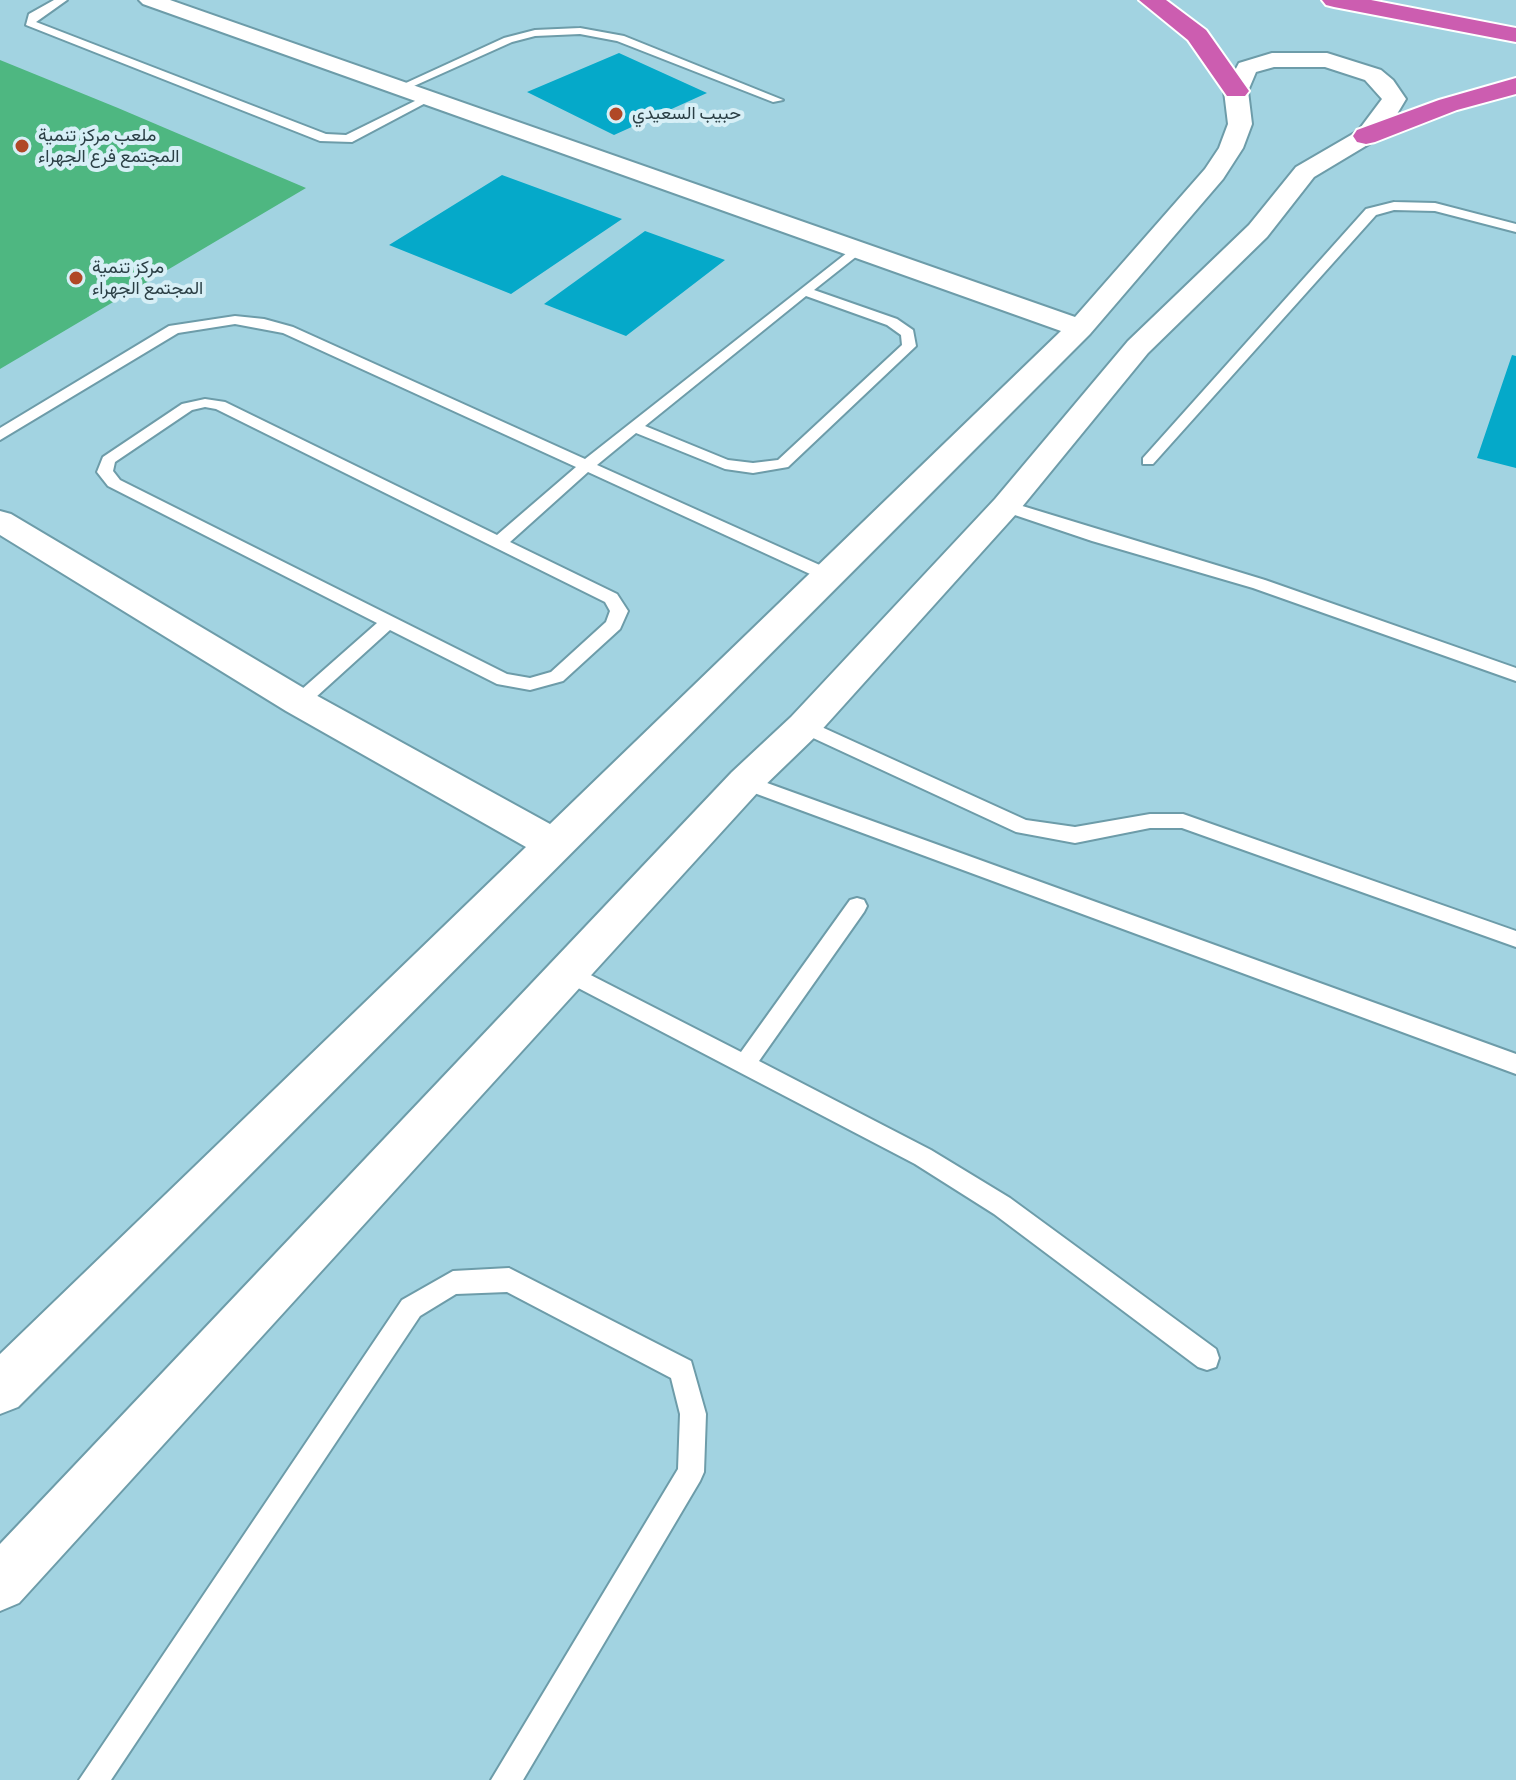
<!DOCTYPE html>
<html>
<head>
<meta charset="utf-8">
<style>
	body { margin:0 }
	canvas { display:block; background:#a2d3e1 }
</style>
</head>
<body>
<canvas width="1516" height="1780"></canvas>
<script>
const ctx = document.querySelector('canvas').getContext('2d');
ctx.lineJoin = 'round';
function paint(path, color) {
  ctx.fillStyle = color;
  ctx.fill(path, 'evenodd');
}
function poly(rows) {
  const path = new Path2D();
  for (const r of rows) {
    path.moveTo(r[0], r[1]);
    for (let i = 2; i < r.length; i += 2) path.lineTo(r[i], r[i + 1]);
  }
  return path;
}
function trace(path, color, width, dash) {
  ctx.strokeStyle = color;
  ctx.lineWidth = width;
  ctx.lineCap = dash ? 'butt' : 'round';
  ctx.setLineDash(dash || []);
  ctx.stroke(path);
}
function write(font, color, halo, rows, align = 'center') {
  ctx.font = font + ' Signika,Vazirmatn,sans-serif';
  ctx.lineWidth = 8;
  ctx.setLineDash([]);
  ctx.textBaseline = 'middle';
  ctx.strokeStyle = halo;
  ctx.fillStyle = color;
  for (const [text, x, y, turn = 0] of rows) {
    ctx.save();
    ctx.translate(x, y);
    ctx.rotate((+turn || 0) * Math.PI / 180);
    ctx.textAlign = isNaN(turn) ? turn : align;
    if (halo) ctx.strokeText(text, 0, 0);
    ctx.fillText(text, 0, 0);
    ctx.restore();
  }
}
paint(poly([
	[0,60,118,108,306,188,0,369]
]), '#4eb781');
paint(poly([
	[619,53,707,93,614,135,527,92],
	[502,175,622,219,511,294,389,245],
	[645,231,725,260,626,336,544,304],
	[1512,355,1516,356,1516,468,1477,458]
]), '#05a9c9');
const service = poly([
	[54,0,67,0,36,22,326,134,346,135,425,96,435,98,352,142,320,141,26,25,29,14,54,0],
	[580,28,624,36,783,100,773,102,617,41,580,34,535,36,512,42,405,90,395,88,504,38,535,30,580,28],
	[1394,202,1435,203,1516,224,1516,232,1435,211,1394,210,1376,215,1153,464,1143,464,1143,458,1366,209,1394,202],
	[857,245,864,249,862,252,814,290,897,319,913,330,916,346,788,467,753,473,725,469,636,433,597,465,833,571,835,575,833,579,821,579,588,472,510,542,617,594,628,611,620,629,563,681,530,690,497,684,390,630,305,707,293,707,290,702,293,697,377,623,108,486,97,472,103,457,182,404,205,399,225,402,497,535,576,467,283,333,235,324,178,333,0,440,0,428,169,326,235,316,264,319,293,327,585,459,857,245],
	[806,296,887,325,901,335,902,345,778,460,753,463,728,460,645,426,806,296],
	[205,407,216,409,605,602,610,611,606,622,551,672,530,678,507,674,120,480,113,471,115,462,192,410,205,407],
	[1006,501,1265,580,1516,668,1516,681,1253,588,1092,541,1000,510,1000,502,1006,501],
	[804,719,1026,820,1075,827,1150,814,1183,814,1516,931,1516,947,1182,828,1150,828,1075,843,1016,832,798,731,795,726,804,719],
	[745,775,1516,1054,1516,1074,738,787,736,782,738,777,745,775],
	[857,898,864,900,867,906,864,912,759,1061,931,1150,1010,1198,1216,1349,1219,1358,1216,1367,1207,1370,1198,1367,994,1214,915,1164,561,979,558,973,561,967,568,964,575,967,741,1052,850,900,857,898],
	[509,1268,691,1361,706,1414,704,1472,700,1481,523,1780,491,1780,678,1469,680,1414,671,1378,507,1292,456,1294,420,1316,111,1780,79,1780,402,1300,453,1271,509,1268]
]);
const minor = poly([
	[139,0,170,0,1075,317,1205,169,1219,148,1228,124,1224,91,1239,63,1272,53,1327,53,1381,70,1393,80,1406,99,1394,119,1374,141,1314,177,1267,237,1148,353,1017,513,817,735,758,792,19,1603,0,1611,0,1544,732,772,791,717,995,499,1128,341,1249,225,1296,167,1358,131,1382,99,1365,80,1325,67,1274,67,1256,72,1248,91,1252,124,1243,148,1223,179,1090,334,18,1407,0,1414,0,1354,526,847,286,711,0,535,0,511,11,514,312,693,550,824,1061,331,143,4,139,0]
]);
const motorway = poly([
	[1139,0,1166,0,1206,30,1249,91,1245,96,1227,96,1188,40,1139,0],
	[1322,0,1371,0,1516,28,1516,42,1334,7,1326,5,1322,0],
	[1516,78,1516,94,1457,110,1375,142,1366,144,1357,142,1353,136,1357,130,1439,100,1516,78]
]);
trace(service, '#6d9ca9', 4);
trace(minor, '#6d9ca9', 4);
trace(motorway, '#fff', 4);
paint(service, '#fff');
paint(minor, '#fff');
paint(motorway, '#cc5db0');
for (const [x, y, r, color] of [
	[616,114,8,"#b04826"],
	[22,146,8,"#b04826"],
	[76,278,8,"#b04826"]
]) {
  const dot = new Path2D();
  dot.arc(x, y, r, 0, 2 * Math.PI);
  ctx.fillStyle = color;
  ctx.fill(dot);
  trace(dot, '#d7eff6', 3);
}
write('18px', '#2b3f45', '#d7eff6', [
	["حبيب السعيدي",632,114],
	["ملعب مركز تنمية",38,136],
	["المجتمع فرع الجهراء",38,157],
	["مركز تنمية",92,268],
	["المجتمع الجهراء",92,289]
], 'left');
</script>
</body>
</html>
